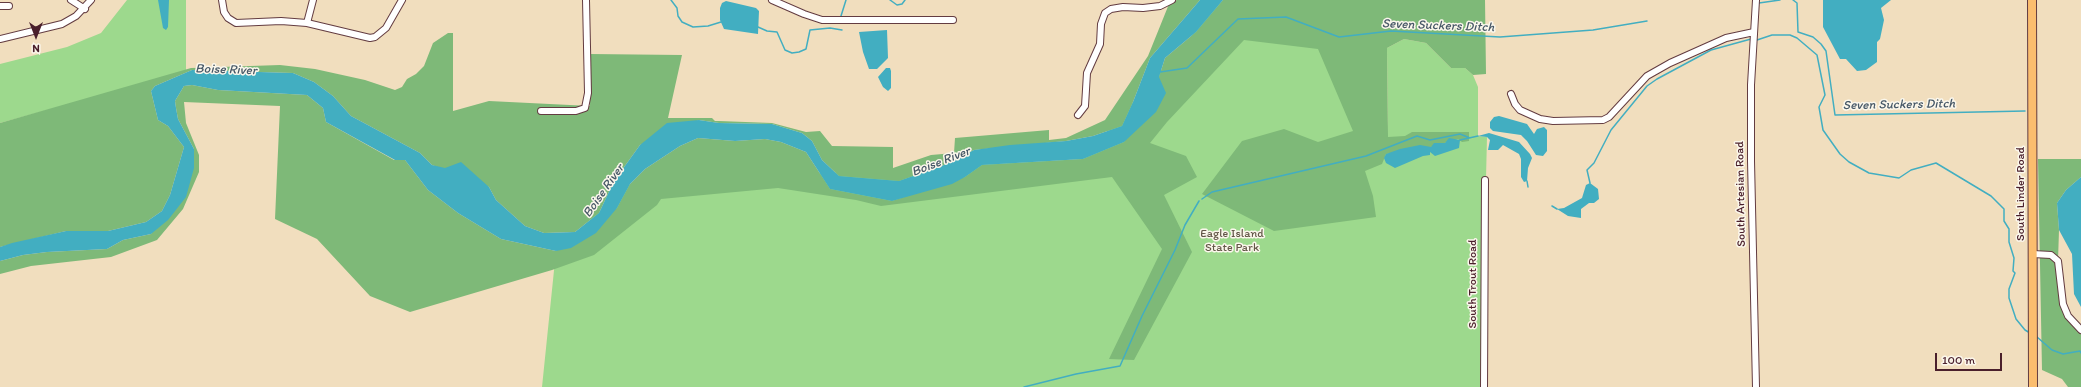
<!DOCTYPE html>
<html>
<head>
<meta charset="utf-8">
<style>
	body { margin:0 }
	#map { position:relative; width:2081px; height:387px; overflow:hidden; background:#f1debe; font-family:Itim,sans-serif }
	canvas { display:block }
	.north { position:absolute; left:16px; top:16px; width:40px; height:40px; -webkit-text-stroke:3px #fbf7ec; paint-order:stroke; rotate:180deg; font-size:11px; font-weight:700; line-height:16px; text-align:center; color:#4a1f2b }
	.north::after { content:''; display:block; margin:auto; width:14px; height:18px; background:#4a1f2b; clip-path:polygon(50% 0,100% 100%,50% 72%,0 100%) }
	.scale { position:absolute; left:1935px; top:353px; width:67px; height:18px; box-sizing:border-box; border:2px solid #4a1f2b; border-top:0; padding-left:5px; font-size:12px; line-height:14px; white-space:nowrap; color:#4a1f2b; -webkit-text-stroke:3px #fbf7ec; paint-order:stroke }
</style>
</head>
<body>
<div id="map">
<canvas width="2081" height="387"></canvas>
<div class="north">N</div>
<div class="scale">100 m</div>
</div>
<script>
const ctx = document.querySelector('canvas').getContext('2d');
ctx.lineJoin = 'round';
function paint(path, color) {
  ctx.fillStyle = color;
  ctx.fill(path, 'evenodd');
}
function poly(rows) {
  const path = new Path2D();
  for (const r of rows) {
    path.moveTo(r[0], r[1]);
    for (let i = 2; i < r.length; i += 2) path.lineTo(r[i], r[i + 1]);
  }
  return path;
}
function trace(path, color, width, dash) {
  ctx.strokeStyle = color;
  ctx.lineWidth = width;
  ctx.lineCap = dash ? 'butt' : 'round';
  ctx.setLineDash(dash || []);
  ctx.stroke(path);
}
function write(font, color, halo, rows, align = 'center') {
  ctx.font = font + ' Itim,sans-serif';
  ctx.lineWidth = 3;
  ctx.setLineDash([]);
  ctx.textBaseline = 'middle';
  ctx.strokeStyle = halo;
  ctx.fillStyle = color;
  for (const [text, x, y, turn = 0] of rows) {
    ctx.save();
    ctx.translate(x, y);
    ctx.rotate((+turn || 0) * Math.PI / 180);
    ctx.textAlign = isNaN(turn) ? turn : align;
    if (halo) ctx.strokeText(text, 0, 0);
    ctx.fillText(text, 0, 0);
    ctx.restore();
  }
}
paint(poly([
	[127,0,186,0,186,72,0,123,0,64,67,47,101,33],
	[1223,0,1380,0,1388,137,1387,48,1404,39,1426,43,1451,68,1465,68,1473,75,1478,87,1478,136,1487,137,1481,387,542,387,556,251,630,184,1083,159]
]), '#9dd98d');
paint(poly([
	[1177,0,1200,0,1150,58,1133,102,1122,126,1093,136,1066,141,974,150,944,165,899,181,839,176,822,160,812,141,802,133,772,124,719,123,699,120,640,145,614,181,599,213,575,232,544,233,525,226,496,200,489,187,432,165,420,153,351,116,333,96,314,82,293,73,192,70,155,86,151,91,158,120,168,126,184,147,170,195,162,211,146,222,108,231,66,231,0,247,0,123,191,68,280,65,315,69,365,80,395,90,402,87,407,79,416,74,424,66,433,43,448,33,453,33,453,111,489,101,590,106,590,54,682,55,668,118,712,118,715,121,719,121,772,123,806,132,820,131,832,146,893,147,893,168,931,155,954,153,955,138,1049,130,1049,140,1066,138,1105,120,1148,56,1169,4],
	[1223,0,1485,0,1486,74,1473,75,1465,68,1451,68,1426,43,1404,39,1387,48,1388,137,1405,136,1412,132,1469,132,1469,141,1462,142,1458,139,1431,147,1386,154,1382,164,1365,171,1373,196,1376,217,1274,231,1202,194,1242,141,1284,129,1318,142,1353,131,1318,49,1244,40,1167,122,1150,143,1186,156,1197,177,1164,195,1192,252,1134,360,1109,359,1162,249,1112,177,881,206,856,200,778,188,661,199,657,205,594,255,552,270,410,312,370,296,317,239,275,219,280,106,184,102,186,123,199,155,199,172,183,209,157,240,111,257,31,266,0,274,0,261,23,255,47,252,107,249,123,240,151,234,194,149,178,119,176,108,175,101,184,86,192,85,218,90,307,95,323,108,326,122,394,160,405,160,428,190,458,213,501,239,556,251,617,208,630,184,645,169,680,146,698,138,735,141,765,139,781,142,806,152,830,189,892,201,965,177,982,165,1083,159,1124,142,1159,77,1165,58,1196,32],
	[2038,159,2081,159,2081,177,2066,190,2057,203,2059,230,2058,261,2063,304,2081,330,2081,387,2068,387,2062,379,2042,370]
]), '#7eb978');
paint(poly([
	[158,0,169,0,168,27,166,30,163,28],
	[1200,0,1223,0,1196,32,1165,58,1159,77,1166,93,1156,112,1124,142,1083,159,982,165,965,177,952,184,892,201,830,189,806,152,781,142,765,139,735,141,698,138,680,146,645,169,630,184,617,208,596,233,571,248,556,251,501,239,458,213,428,190,405,160,395,160,326,122,323,108,307,95,218,90,192,85,184,86,175,101,176,108,178,119,194,149,194,168,186,197,168,220,151,234,123,240,107,249,47,252,23,255,0,261,0,247,12,243,66,231,108,231,146,222,162,211,170,195,184,147,168,126,158,120,151,91,155,86,192,70,293,73,314,82,333,96,351,116,420,153,432,165,445,168,461,162,489,187,496,200,525,226,544,233,575,232,599,213,614,181,640,145,667,123,699,120,719,123,772,124,802,133,812,141,822,160,839,176,899,181,944,165,974,150,1010,145,1066,141,1093,136,1122,126,1133,102,1150,58],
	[1823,0,1891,0,1881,8,1884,20,1880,39,1877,42,1877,62,1866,70,1857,71,1846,59,1840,59,1823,27],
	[726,1,756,8,759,11,758,34,724,29,720,20,720,8,722,3],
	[887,30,888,58,877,69,869,69,863,52,859,32],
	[886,68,890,68,891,71,891,88,888,91,883,87,878,77],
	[1499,116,1527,124,1534,134,1537,129,1544,127,1547,130,1547,151,1543,156,1536,155,1527,141,1521,135,1493,131,1490,128,1490,122,1494,117],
	[1489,133,1519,142,1530,154,1532,158,1528,168,1527,181,1524,182,1521,177,1521,159,1519,154,1503,145,1498,150,1488,150,1490,140,1487,137,1478,136],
	[1449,138,1460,140,1459,148,1435,156,1430,152,1430,155,1423,156,1395,168,1386,163,1384,158,1386,154,1400,149,1420,145,1431,147,1434,143,1445,143],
	[2081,177,2081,307,2074,294,2072,254,2059,230,2057,203,2066,190],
	[1590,183,1598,189,1599,199,1594,203,1589,203,1581,209,1581,218,1568,216,1557,209,1564,208,1582,198,1586,185]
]), '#42aec1');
trace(poly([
	[671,0,677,8,678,16,682,22,693,27,708,26,721,22],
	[890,0,897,5,902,4,905,0],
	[1793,0,1797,3,1798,32,1813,37,1821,44,1826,51,1835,115,2025,111],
	[1759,3,1780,0],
	[841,16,846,0],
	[758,27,767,31,777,32,785,50,792,53,799,52,806,49,810,30,830,28,842,30],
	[1757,40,1772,35,1790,35,1797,38,1817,55,1825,95,1819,107,1823,130,1840,154,1849,162,1869,173,1899,178,1911,170,1936,163,1991,196,2004,209,2004,221,2009,229,2009,242,2014,258,2013,271,2015,273,2009,289,2009,298,2016,319,2025,330,2030,333],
	[1160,72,1187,68,1238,19,1286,17,1339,37,1391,31,1500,37,1593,30,1647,21],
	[1460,140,1478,136],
	[1527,181,1528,187],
	[1590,183,1587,170,1594,163,1611,130,1647,86,1657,79,1711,50,1751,39],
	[1202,199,1212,192,1366,156,1417,136,1430,140,1460,134,1470,138],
	[1552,206,1557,209],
	[2037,337,2052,350,2063,354,2080,351,2081,353],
	[1024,387,1076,374,1120,366,1142,316,1175,250,1185,225,1199,201]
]), '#42aec1', 1.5);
const minor = poly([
	[71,0,85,9],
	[222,0,224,12,228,18,236,23,281,21,307,23,370,38,375,37,386,28,402,0],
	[772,0,804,14,822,20,953,20],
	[1756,0,1751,85,1751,161,1756,387],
	[0,6,9,6],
	[307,23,313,0],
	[0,39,62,24,76,16,91,0],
	[1511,94,1515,104,1520,110,1540,119,1553,121,1603,120,1609,117,1647,76,1670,63,1726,38,1754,32],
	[541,111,576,111,585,108,588,93,586,0],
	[1078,115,1085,106,1087,73,1100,44,1101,24,1105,13,1111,9,1123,7,1143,8,1160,6,1172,0],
	[2033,254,2051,255,2058,261,2063,304,2068,316,2081,330],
	[1484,387,1485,180]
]);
const major = poly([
	[2032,0,2033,387]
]);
trace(minor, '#633c41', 8);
trace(major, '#633c41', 10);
trace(minor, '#fff', 6);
trace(major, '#fbbd6e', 8);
write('12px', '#4a1f2b', '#fbf7ec', [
	["South Artesian Road",1741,194,-91],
	["South Linder Road",2021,194,-90],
	["South Trout Road",1473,284,-90]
]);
write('12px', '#635748', '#fbf7ec', [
	["Eagle Island",1232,234],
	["State Park",1232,248]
]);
write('italic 13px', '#475867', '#fbf7ec', [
	["Seven Suckers Ditch",1438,26,2],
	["Boise River",226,70,2],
	["Seven Suckers Ditch",1899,105,-1],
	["Boise River",941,162,-21],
	["Boise River",604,191,-55]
]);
</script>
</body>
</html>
